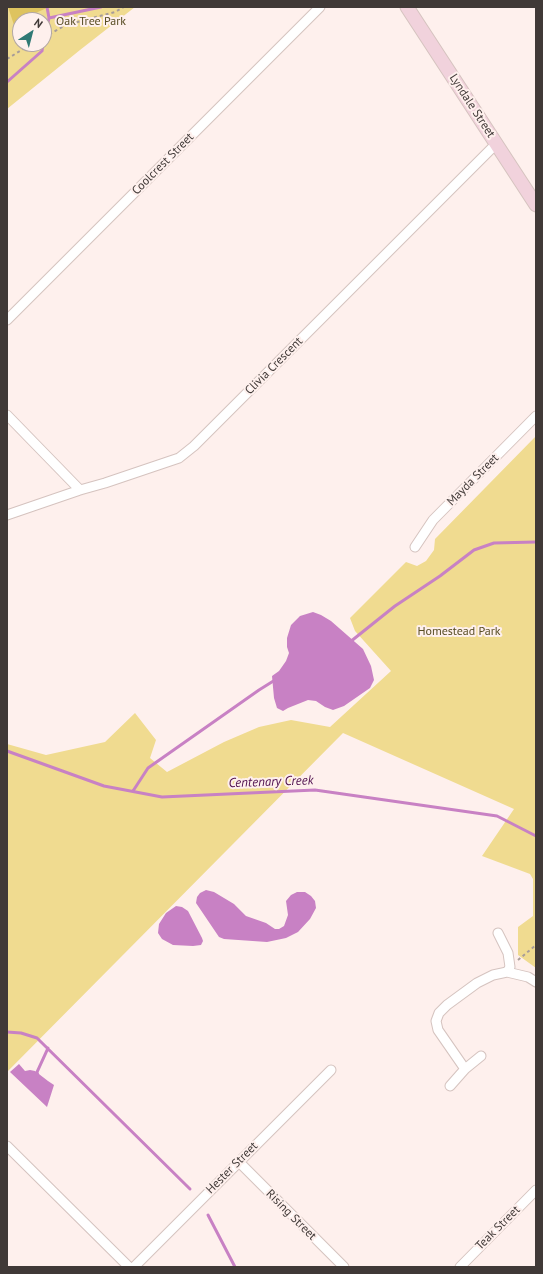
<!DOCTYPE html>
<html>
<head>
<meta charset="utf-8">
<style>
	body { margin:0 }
	#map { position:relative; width:543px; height:1274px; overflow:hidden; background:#fef0ed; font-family:"PT Sans",sans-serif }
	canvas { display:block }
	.frame { position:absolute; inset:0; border:8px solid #403937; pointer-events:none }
	.north { position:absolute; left:12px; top:12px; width:40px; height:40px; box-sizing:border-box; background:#fef0ed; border:1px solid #b2a7a4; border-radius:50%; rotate:36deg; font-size:11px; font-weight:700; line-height:16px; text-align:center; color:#403937 }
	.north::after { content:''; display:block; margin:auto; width:14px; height:18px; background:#307974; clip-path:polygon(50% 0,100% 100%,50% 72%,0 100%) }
</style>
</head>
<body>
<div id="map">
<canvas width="543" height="1274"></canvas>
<div class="frame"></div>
<div class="north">N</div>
</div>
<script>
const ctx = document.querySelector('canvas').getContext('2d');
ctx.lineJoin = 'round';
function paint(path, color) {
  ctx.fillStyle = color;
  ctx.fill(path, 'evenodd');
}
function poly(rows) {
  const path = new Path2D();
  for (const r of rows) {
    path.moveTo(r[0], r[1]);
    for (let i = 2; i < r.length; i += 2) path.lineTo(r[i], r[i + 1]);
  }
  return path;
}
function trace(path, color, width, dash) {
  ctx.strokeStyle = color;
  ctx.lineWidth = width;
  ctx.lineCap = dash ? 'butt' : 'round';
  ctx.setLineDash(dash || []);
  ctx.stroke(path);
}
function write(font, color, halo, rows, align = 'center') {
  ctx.font = font + ' "PT Sans",sans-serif';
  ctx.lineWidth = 4;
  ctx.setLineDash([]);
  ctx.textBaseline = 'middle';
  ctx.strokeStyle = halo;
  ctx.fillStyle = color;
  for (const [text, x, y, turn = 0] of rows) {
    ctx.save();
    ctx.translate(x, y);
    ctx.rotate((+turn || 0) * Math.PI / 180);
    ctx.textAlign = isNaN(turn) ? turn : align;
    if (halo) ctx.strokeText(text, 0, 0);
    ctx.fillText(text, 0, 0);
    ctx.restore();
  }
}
paint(poly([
	[7,7,135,7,80,50,7,109],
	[20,20,44,20,44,44,20,44],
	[536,436,536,968,518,955,518,927,533,916,533,879,530,874,482,856,514,809,343,733,7,1072,7,744,46,755,105,742,135,713,156,740,150,758,167,772,224,742,259,727,291,720,330,727,391,671,355,631,350,618,406,562,417,566,426,561,434,550,435,539]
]), '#f0db90');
paint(poly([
	[8,7,49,7,20,20,20,21,14,25]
]), '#dec35f');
paint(poly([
	[313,612,321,615,331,621,363,649,371,666,374,680,370,688,344,706,333,710,325,707,316,701,308,700,288,708,283,711,277,708,274,698,272,676,279,671,286,661,289,653,287,647,287,638,291,625,300,616],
	[206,890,214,892,234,904,246,916,266,923,275,929,279,929,284,926,288,915,286,901,291,895,297,892,305,892,311,896,315,901,316,908,310,919,298,932,286,938,267,942,224,939,219,937,196,903,197,897,200,893],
	[176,906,182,907,188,911,202,938,203,941,201,945,193,946,173,945,162,939,158,933,159,924,166,913],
	[19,1064,25,1071,30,1070,35,1071,48,1081,54,1085,47,1107,10,1072]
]), '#c881c4');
trace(poly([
	[49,18,101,7],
	[44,41,49,18,47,7],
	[7,82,42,51,43,44],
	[350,642,395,606,440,576,474,550,494,543,536,542],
	[7,751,104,786,162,797,315,790,497,816,536,836],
	[133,791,148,768,259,690,275,680],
	[7,1032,21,1033,37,1038,190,1189],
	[38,1076,37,1072,48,1048],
	[208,1215,235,1267]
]), '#c881c4', 3);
const street = poly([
	[7,320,320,7],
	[7,415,80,490],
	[7,515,80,490,105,483,179,458,194,446,496,144],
	[415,547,433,520,536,416],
	[498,933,508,953,510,967,507,972],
	[465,1069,438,1030,436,1021,439,1013,447,1005,477,983,493,975,507,972,528,977,536,982],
	[450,1086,465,1069,481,1056],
	[7,1146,129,1267],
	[239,1162,344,1267],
	[134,1267,331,1070],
	[460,1267,536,1190]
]);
const secondary = poly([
	[407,7,536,205]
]);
trace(street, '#d5c3bf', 11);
trace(secondary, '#d5c3bf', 15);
trace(poly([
	[44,37,66,25,115,12,124,7],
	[7,59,31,44],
	[518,960,536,945]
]), '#a79c99', 2, [3, 3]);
trace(street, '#fff', 9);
trace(secondary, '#f1d2dc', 13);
write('12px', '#574c23', '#fef0ed', [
	["Oak Tree Park",91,22],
	["Homestead Park",459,632]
]);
write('12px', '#403937', '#fef0ed', [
	["Lyndale Street",472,106,57],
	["Coolcrest Street",163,164,-45],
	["Clivia Crescent",274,366,-45],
	["Mayda Street",473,480,-45],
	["Hester Street",232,1168,-45],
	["Rising Street",291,1215,45],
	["Teak Street",498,1228,-45]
]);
write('italic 13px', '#4d0c4c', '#fef0ed', [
	["Centenary Creek",271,782,-2]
]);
</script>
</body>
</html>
